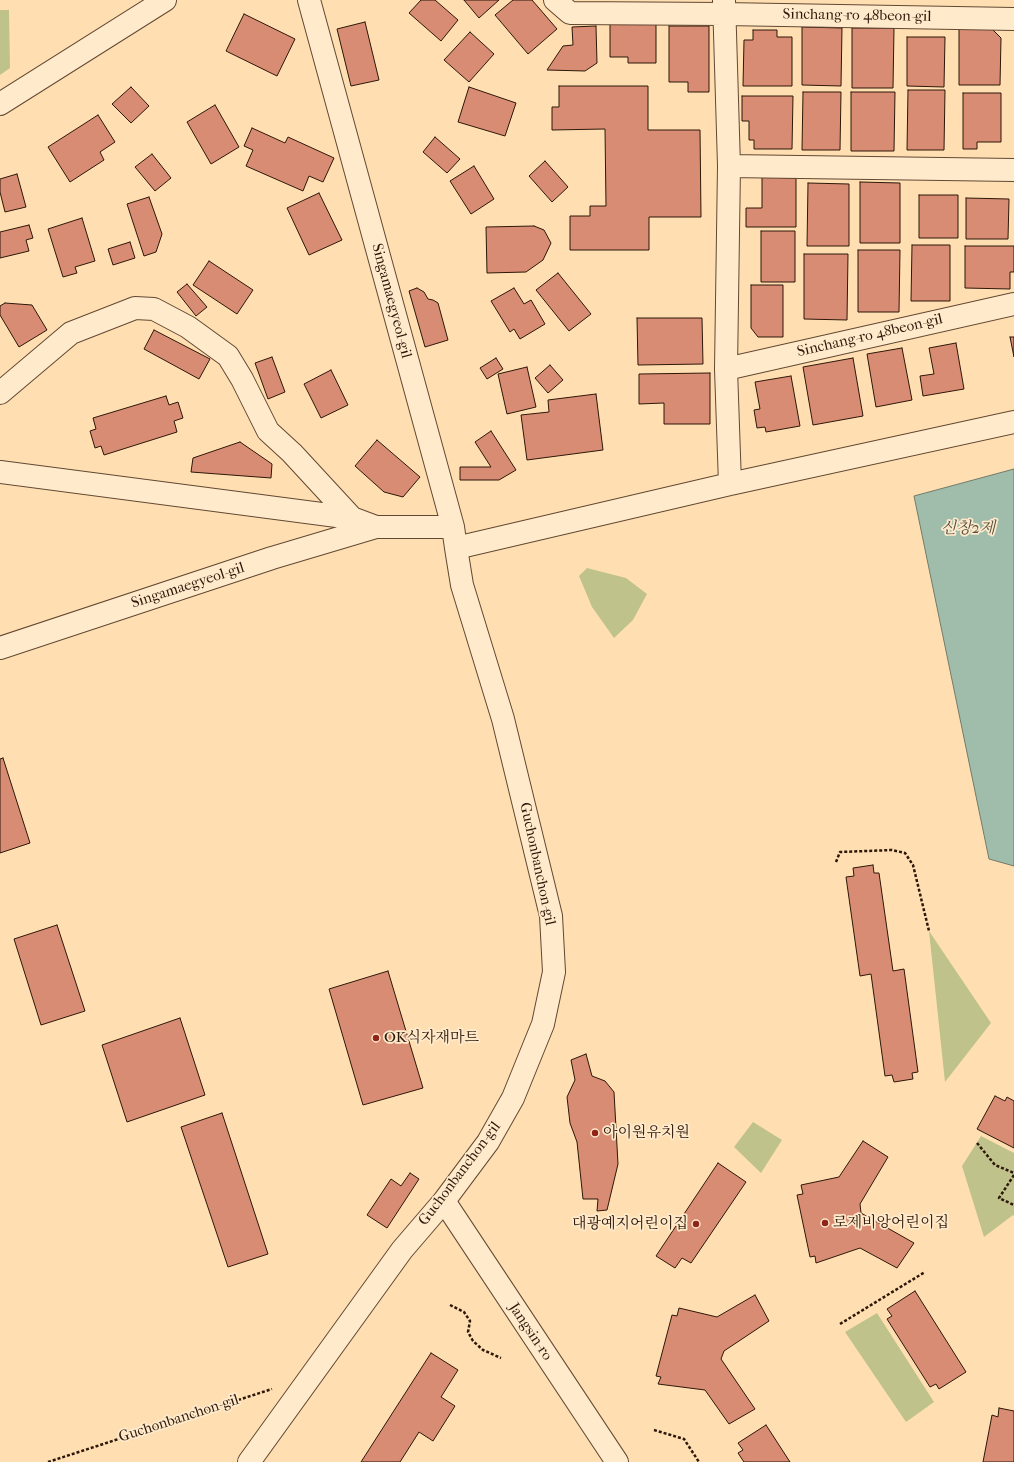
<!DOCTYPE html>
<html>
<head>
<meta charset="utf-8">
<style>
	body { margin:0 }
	canvas { display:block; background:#ffdfb1 }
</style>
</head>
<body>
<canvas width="1014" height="1462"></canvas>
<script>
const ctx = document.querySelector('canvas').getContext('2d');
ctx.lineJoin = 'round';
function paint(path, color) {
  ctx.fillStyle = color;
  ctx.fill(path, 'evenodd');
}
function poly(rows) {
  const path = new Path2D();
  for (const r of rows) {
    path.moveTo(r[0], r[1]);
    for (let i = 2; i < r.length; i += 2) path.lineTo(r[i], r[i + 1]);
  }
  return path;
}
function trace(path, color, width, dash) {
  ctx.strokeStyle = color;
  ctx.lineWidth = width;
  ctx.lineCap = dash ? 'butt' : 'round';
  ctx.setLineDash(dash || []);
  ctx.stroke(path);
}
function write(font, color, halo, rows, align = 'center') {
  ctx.font = font + ' "IM FELL French Canon","Noto Serif KR",serif';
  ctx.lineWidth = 3.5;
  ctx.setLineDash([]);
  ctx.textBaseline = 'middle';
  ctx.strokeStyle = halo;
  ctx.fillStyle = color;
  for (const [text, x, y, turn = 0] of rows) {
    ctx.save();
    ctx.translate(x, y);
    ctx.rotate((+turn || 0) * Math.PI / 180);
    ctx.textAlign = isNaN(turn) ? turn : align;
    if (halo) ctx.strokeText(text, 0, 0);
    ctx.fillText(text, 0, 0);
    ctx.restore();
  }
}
paint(poly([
	[0,10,9,10,10,68,0,75],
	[587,568,626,578,647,594,633,620,614,638,592,607,579,576],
	[929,931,991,1023,945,1082],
	[753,1122,782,1140,761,1173,734,1147],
	[981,1136,1014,1153,1014,1216,1013,1215,984,1237,962,1166],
	[877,1313,934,1402,906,1422,845,1332]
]), '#c0c28c');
const water = poly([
	[1014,469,1014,866,989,859,914,496,1014,469]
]);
paint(water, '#a0bdac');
trace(water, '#727b6a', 1);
const building = poly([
	[421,0,435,0,458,20,441,41,409,13,421,0],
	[464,0,499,0,479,18,464,0],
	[513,0,532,0,557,29,528,54,495,15,513,0],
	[244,14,295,39,277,76,226,51,244,14],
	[365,22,379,80,351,86,337,29,365,22],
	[610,24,656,24,656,63,628,63,628,57,610,57,610,24],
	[596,26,597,63,585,71,547,70,563,46,573,45,572,27,596,26],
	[669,26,709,26,709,92,688,92,688,82,669,82,669,26],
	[802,27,842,28,841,86,802,85,802,27],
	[852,28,894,28,893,88,852,88,852,28],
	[959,28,991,28,1001,38,1000,85,959,85,959,28],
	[753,30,777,30,777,37,792,37,792,86,743,86,744,40,753,40,753,30],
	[470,32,494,54,469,82,444,60,470,32],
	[907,37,945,37,944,87,907,86,907,37],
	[559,86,648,86,648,130,700,130,701,217,649,217,649,250,570,250,570,216,590,216,590,206,606,206,605,129,552,130,552,107,559,107,559,86],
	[131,87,149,106,131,123,112,104,131,87],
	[469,87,516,103,505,136,458,122,469,87],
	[908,90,945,90,944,150,907,150,908,90],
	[803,92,841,92,840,150,802,150,803,92],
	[851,92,895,92,894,151,851,151,851,92],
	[963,93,1001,93,1001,142,977,142,977,149,963,149,963,93],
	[742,96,793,96,792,149,754,149,754,140,749,140,749,121,742,121,742,96],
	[215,105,239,147,211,164,187,122,215,105],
	[98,115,115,142,100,152,104,160,70,182,48,147,98,115],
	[252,128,285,143,288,137,334,158,323,182,309,176,303,191,246,166,253,150,244,146,252,128],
	[435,137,460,159,447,173,423,152,435,137],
	[152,154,171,178,155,191,135,167,152,154],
	[545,161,568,187,552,202,529,176,545,161],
	[474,166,494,199,471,214,450,181,474,166],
	[17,174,26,207,5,212,0,192,0,179,17,174],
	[762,177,796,178,796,227,746,227,746,208,762,208,762,177],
	[860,182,900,183,900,243,860,243,860,182],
	[808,183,849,184,849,246,807,246,808,183],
	[319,193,342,240,309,255,287,208,319,193],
	[919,195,958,195,958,238,919,238,919,195],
	[149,197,162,234,156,252,144,256,127,204,149,197],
	[966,198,1009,199,1008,239,966,239,966,198],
	[82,218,95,261,75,267,77,273,63,277,48,229,82,218],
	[29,225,33,238,26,240,29,251,0,258,0,232,29,225],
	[534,226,544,230,551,243,543,260,526,272,487,273,486,227,534,226],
	[761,231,795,231,795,282,761,282,761,231],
	[130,242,135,258,113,265,108,249,130,242],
	[912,245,950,245,950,301,911,301,912,245],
	[965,246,1014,246,1014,272,1010,272,1010,289,965,288,965,246],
	[858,250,900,250,899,312,858,312,858,250],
	[804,254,848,254,847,320,804,319,804,254],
	[209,261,253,290,237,314,193,285,209,261],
	[558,273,591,314,569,331,536,290,558,273],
	[187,284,207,307,196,316,177,292,187,284],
	[751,285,783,285,783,337,758,337,751,328,751,285],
	[417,288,424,292,428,299,433,300,438,303,448,340,425,347,409,291,417,288],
	[514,288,524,304,531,300,545,324,520,339,514,329,510,332,491,301,514,288],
	[5,303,32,305,47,330,19,347,0,315,0,306,5,303],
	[637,318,702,318,703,364,638,365,637,318],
	[154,330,210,359,199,379,144,349,154,330],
	[1010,337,1014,337,1014,357,1010,337],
	[956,343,964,389,923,396,920,376,934,374,929,348,956,343],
	[902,348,912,400,876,407,867,354,902,348],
	[272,357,285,392,268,399,255,363,272,357],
	[496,358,503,369,487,379,480,368,496,358],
	[853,358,863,416,813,425,803,367,853,358],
	[550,365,563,380,548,393,535,378,550,365],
	[527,367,536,407,507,414,498,374,527,367],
	[331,370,348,405,321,418,304,384,331,370],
	[710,373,710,424,664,424,664,403,639,404,639,374,710,373],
	[791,376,800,426,766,432,765,427,757,428,754,410,760,409,755,382,791,376],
	[596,394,603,450,527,460,521,415,549,412,548,400,596,394],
	[166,396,169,405,178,402,183,418,174,421,177,432,104,455,101,446,95,448,90,431,96,429,93,418,166,396],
	[491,431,516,470,499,480,460,480,460,467,491,467,475,442,491,431],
	[377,440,420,477,403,497,384,492,355,466,377,440],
	[240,442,272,464,271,478,191,472,193,458,240,442],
	[3,758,30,843,0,853,0,759,3,758],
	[873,865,874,873,879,873,893,971,904,969,918,1072,912,1073,913,1079,894,1082,892,1075,885,1076,871,974,860,976,846,877,854,876,853,868,873,865],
	[57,925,85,1011,41,1025,14,939,57,925],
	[388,971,423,1088,363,1105,329,989,388,971],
	[180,1018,205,1095,127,1122,102,1045,180,1018],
	[586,1054,592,1076,605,1081,614,1092,618,1164,607,1210,597,1211,598,1199,583,1199,577,1142,570,1123,567,1097,575,1080,571,1060,586,1054],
	[995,1096,1005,1101,1007,1097,1014,1101,1014,1148,977,1129,995,1096],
	[222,1113,268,1254,228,1267,181,1127,222,1113],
	[863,1141,888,1157,860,1204,861,1213,914,1243,897,1268,860,1248,816,1263,815,1256,810,1257,797,1195,803,1194,801,1185,839,1177,863,1141],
	[718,1163,746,1182,691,1263,682,1258,675,1268,656,1256,718,1163],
	[410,1173,419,1179,387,1228,367,1215,391,1179,401,1186,410,1173],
	[915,1291,966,1372,939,1389,936,1384,930,1387,887,1319,892,1316,887,1309,915,1291],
	[755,1295,769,1321,724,1351,721,1359,755,1409,729,1424,705,1390,658,1384,661,1377,656,1376,672,1315,677,1316,679,1308,717,1317,755,1295],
	[431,1353,458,1370,441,1397,455,1406,433,1441,419,1432,400,1462,361,1462,431,1353],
	[999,1408,1014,1411,1014,1462,983,1462,992,1415,998,1417,999,1408],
	[766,1425,790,1462,744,1462,738,1453,743,1450,738,1443,766,1425]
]);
paint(building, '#d88c74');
trace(building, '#2d1708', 1);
const street = poly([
	[555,0,570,13,724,14,1014,19],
	[724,0,729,166,726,369,730,484],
	[0,104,165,0],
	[729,166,1014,170],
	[726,369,1014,304],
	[0,393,71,333,135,308,154,309,188,327,228,356,242,379,268,431,292,453,352,518],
	[0,472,352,518,376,527,453,527],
	[456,548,730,484,1014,422],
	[0,648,272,558,376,527],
	[444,1201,617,1462],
	[249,1462,402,1250,444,1201,488,1142,513,1098,543,1024,554,972,551,916,503,719,462,585,456,548,453,527,309,0]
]);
trace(street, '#624932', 24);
trace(poly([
	[836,862,840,852,892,850,905,853,913,865,929,931],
	[977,1143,995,1165,1014,1173],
	[1014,1175,999,1198,1014,1205],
	[450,1305,464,1312,470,1321,468,1332,473,1341,483,1350,501,1358],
	[840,1324,925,1272],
	[654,1430,684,1439,699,1462],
	[48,1462,272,1389]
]), '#2d1708', 2.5, [3, 2]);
trace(street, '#ffeacc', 22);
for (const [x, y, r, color] of [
	[376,1038,4,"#8f2418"],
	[595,1133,4,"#8f2418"],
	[825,1223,4,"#8f2418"],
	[696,1224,4,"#8f2418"]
]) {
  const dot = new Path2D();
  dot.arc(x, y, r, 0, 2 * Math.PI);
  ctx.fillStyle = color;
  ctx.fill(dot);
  trace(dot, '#ffeacc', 1.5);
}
write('15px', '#2d1708', '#ffeacc', [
	["Sinchang-ro 48beon-gil",857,16,1],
	["Singamaegyeol-gil",391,301,75],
	["Sinchang-ro 48beon-gil",870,336,-13],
	["Singamaegyeol-gil",188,586,-18],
	["Guchonbanchon-gil",537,864,78],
	["Guchonbanchon-gil",460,1174,-53],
	["Jangsin-ro",530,1332,56],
	["Guchonbanchon-gil",179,1419,-18]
]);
write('15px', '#2d1708', '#ffeacc', [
	["OK식자재마트",384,1038],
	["아이원유치원",603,1133],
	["로제비앙어린이집",833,1223],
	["대광예지어린이집",688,1224,"right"]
], 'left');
write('italic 16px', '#555141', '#ffeacc', [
	["신창2제",968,529]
]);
</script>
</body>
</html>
